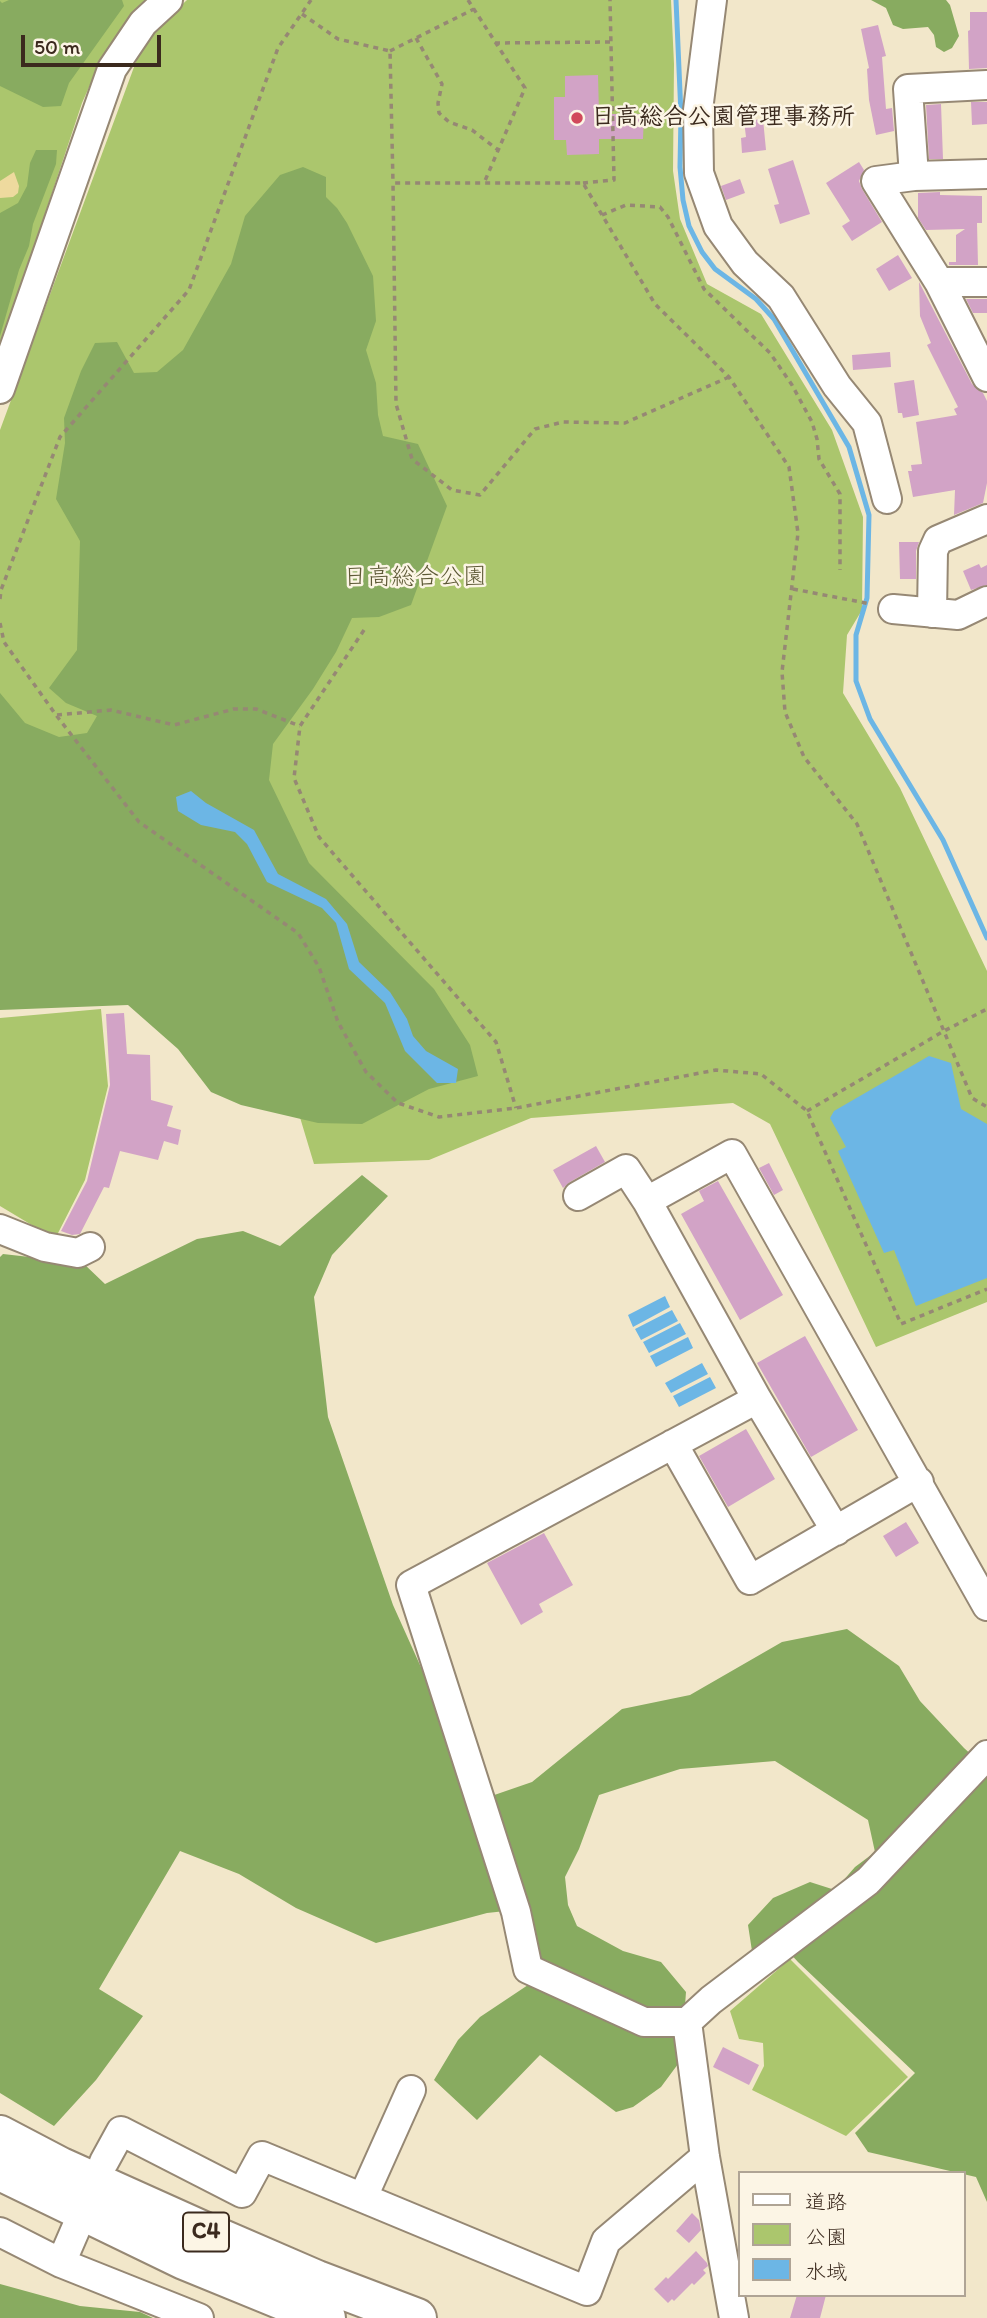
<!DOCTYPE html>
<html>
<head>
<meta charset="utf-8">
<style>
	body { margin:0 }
	#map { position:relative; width:987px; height:2318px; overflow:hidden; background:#f2e7ca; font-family:Itim,"Klee One",sans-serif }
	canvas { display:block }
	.legend { position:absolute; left:738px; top:2171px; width:228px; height:126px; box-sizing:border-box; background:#fcf5e5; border:2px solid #afa495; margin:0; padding:9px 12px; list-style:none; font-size:21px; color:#3b2a1e }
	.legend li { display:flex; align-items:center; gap:14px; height:35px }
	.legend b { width:35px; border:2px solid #afa495 }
	.scale { position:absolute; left:21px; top:35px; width:140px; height:32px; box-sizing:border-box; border:4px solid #3b2a1e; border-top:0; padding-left:9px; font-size:21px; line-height:24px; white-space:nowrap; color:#3b2a1e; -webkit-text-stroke:5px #fcf5e5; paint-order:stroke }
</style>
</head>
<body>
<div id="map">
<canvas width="987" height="2318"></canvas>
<ul class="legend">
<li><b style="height:9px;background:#fff"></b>道路</li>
<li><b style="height:19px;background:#abc66d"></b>公園</li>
<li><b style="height:19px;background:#6cb6e5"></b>水域</li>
</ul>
<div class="scale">50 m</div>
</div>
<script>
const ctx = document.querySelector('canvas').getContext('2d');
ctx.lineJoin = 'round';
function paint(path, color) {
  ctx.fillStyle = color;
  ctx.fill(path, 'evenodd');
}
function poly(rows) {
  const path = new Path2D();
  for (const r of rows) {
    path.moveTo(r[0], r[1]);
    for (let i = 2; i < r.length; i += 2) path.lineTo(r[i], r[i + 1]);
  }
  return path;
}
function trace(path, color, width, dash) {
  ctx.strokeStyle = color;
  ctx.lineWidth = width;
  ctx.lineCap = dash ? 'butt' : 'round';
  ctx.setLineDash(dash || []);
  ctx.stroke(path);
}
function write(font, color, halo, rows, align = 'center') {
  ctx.font = font + ' Itim,"Klee One",sans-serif';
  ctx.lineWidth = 5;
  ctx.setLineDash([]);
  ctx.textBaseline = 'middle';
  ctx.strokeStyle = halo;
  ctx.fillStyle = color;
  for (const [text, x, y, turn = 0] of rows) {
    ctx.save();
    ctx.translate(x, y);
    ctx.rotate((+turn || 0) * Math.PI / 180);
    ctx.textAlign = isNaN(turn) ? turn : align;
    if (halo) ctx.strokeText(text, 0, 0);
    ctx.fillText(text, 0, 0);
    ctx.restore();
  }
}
paint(poly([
	[0,0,146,0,125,23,102,58,82,103,0,349],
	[187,0,671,0,674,64,673,171,680,219,707,284,761,314,832,430,863,517,862,610,847,635,843,693,900,788,987,971,987,1302,876,1347,770,1124,733,1103,531,1118,429,1160,314,1164,256,971,0,781,0,430,144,40],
	[101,1009,108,1086,85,1180,55,1239,0,1206,0,1018],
	[790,1959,908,2077,846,2136,752,2090,764,2066,763,2043,739,2039,730,2011]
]), '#abc66d');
paint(poly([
	[9,0,122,0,124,6,69,83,61,106,43,107,0,86,0,1,2,3],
	[871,0,946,0,950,5,959,36,952,48,944,52,936,47,934,35,928,27,903,29,893,25,886,8],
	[36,150,57,150,56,164,33,224,29,246,19,270,0,336,0,213,18,203,27,186,30,163],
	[303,167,326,177,326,197,337,208,347,223,373,276,376,321,366,350,376,383,378,415,383,436,418,444,447,506,411,605,379,617,352,618,336,652,313,689,273,744,269,780,309,863,434,989,470,1045,478,1076,429,1089,362,1124,318,1123,241,1105,211,1092,178,1049,128,1005,0,1010,0,693,25,723,59,737,87,733,97,716,66,703,49,688,77,650,80,541,56,499,65,443,64,418,81,371,95,343,117,342,134,373,157,372,183,350,231,264,245,216,280,175],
	[362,1175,388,1196,332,1255,314,1297,328,1417,393,1605,433,1694,474,1802,532,1782,622,1709,690,1695,782,1642,847,1629,899,1666,920,1701,964,1748,987,1769,987,2202,976,2177,868,2152,855,2133,915,2073,798,1962,784,1947,752,1951,748,1925,773,1898,810,1882,835,1890,855,1867,875,1852,868,1820,775,1761,680,1769,599,1795,579,1849,565,1877,568,1905,577,1926,623,1951,661,1962,686,1992,681,2060,661,2087,633,2107,616,2112,540,2055,477,2120,434,2080,458,2040,480,2017,537,1979,534,1924,524,1909,487,1913,376,1943,296,1908,239,1874,180,1851,99,1989,143,2016,96,2080,54,2126,0,2093,0,1257,3,1254,83,1263,105,1284,197,1239,243,1231,280,1246],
	[0,2284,80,2306,140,2312,153,2318,0,2318]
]), '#88ab60');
paint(poly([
	[14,172,19,186,18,193,13,197,0,198,0,181]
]), '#eeda9e');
paint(poly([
	[191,791,206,803,254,830,278,874,326,899,347,924,359,962,390,992,407,1019,413,1036,426,1051,458,1069,456,1083,437,1083,405,1051,385,1003,349,969,336,923,322,908,267,882,247,844,235,832,201,825,178,811,176,797],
	[929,1056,951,1063,961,1109,987,1124,987,1278,916,1306,894,1250,884,1253,838,1151,846,1147,830,1118,834,1111],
	[665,1296,670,1307,633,1327,628,1315],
	[672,1310,678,1321,641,1340,635,1329],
	[680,1323,686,1334,649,1353,643,1342],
	[688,1337,693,1348,656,1367,650,1356],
	[702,1363,708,1374,671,1393,665,1383],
	[710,1377,716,1388,679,1407,673,1396]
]), '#6cb6e5');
trace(poly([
	[676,0,681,115,680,167,683,200,689,226,702,252,715,269,756,299,774,319,849,447,869,515,867,598,856,635,856,681,870,719,943,840,987,938]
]), '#6cb6e5', 5);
paint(poly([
	[970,12,987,12,987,68,969,69,968,31,970,30],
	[878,25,886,56,882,57,886,109,892,108,894,131,876,135,869,100,867,69,869,68,861,29],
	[598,75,599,114,644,114,643,139,599,139,599,154,567,155,566,140,554,140,554,97,565,97,565,76],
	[971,102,987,102,987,124,972,125],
	[941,104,943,159,929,159,926,105],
	[763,119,766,150,742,153,741,138,746,137,744,121],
	[793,160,810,214,780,224,774,205,779,204,768,169],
	[859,162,864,170,859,181,862,189,882,222,852,241,842,226,850,221,826,183],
	[740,179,745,193,726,200,721,186],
	[940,192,940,195,982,196,982,223,977,223,978,265,949,265,949,262,956,262,956,235,965,229,926,230,918,218,918,193],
	[898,255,912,278,889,291,876,269],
	[919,282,972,384,983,393,987,401,987,483,983,503,954,515,955,490,913,497,908,471,912,471,911,465,922,464,916,422,957,415,954,409,958,407,927,345,931,343,920,316],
	[966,299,987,299,987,313,973,313],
	[890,352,891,367,853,370,852,355],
	[914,380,919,415,903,418,902,413,898,413,894,383],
	[899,542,919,542,916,551,916,579,900,579],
	[979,564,981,568,987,565,987,585,971,590,963,571],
	[124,1013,127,1054,150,1055,151,1100,173,1106,167,1126,181,1130,178,1145,164,1141,158,1160,120,1151,109,1188,104,1187,80,1234,72,1235,61,1231,87,1181,110,1085,106,1014],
	[596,1146,605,1162,570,1182,563,1188,553,1170],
	[769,1163,783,1190,774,1195,759,1168],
	[718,1181,783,1295,740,1320,681,1214,704,1201,699,1191],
	[805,1336,858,1430,811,1457,757,1363],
	[746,1429,775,1479,728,1507,699,1456],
	[906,1522,919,1543,896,1557,883,1536],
	[544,1533,573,1585,539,1604,543,1612,521,1625,487,1563],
	[723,2047,759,2065,749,2085,713,2067],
	[692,2213,699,2220,701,2230,689,2243,676,2231],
	[696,2251,707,2263,708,2266,703,2270,706,2273,694,2285,692,2283,674,2301,672,2299,668,2303,654,2289,666,2277,668,2279],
	[797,2295,826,2295,820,2318,790,2318]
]), '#d2a3c6');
const minor = poly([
	[712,0,698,110,699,173,718,226,745,263,781,297,837,386,867,423,887,499],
	[987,174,914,176,876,181,939,282,987,377],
	[914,176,908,89,987,85],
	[939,282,987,282],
	[0,389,112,69,143,23,168,0],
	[893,609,958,615,987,601],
	[932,613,933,551,938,540,987,519],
	[578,1196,626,1169,647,1201,757,1399,836,1531],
	[647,1201,732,1154,987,1606],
	[0,1229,45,1247,78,1253,90,1247],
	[757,1399,411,1585,516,1912,528,1969,644,2022,687,2022,711,2000,868,1881,987,1755],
	[673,1444,750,1580,919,1482],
	[687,2022,705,2157,734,2318],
	[104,2162,121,2131,242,2193,262,2156,587,2291,606,2241,705,2157],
	[363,2197,411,2090],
	[0,2232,61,2263,199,2318],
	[61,2263,77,2226]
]);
const highway = poly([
	[0,2135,61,2167,199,2229,317,2280,417,2318],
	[0,2171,184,2260,326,2318]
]);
trace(minor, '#968874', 32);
trace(highway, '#968874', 42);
trace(poly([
	[468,0,525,88,484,183],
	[302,14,338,39,390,51,393,183],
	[416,38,442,84,438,103,439,113,449,122,472,130,498,150],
	[495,43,611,42],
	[390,51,474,9],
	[583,183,614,180,610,0],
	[602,215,626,205,660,207,668,217,704,289,770,353,792,385,812,422,817,439,819,459,840,494,840,570],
	[729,377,625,423,563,422,535,429,480,495,452,490,412,459,396,404,393,183,583,183,655,304,729,377,789,467,798,533,782,672,785,712,804,757,857,824,972,1098,987,1107],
	[793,589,871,604],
	[0,599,1,590,60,437,189,290,278,48,311,0],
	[0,623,4,642,56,715,139,822,298,933,319,967,338,1022,366,1072,398,1103,439,1117,516,1108,716,1070,761,1074,807,1111,901,1324,987,1289],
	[364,630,300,726,294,778,319,837,496,1042,516,1108],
	[57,715,111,710,174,725,234,709,256,709,300,726],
	[807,1111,944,1031,987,1009]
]), '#968874', 3.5, [5, 5]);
trace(minor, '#fff', 28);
trace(highway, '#fff', 38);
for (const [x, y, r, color] of [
	[577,118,7,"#d1495b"]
]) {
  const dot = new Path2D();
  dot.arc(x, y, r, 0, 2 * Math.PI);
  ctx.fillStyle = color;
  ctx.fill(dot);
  trace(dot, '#fcf5e5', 2.5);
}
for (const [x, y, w] of [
	[206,2232,46]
]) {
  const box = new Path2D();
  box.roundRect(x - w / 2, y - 19.5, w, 39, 5);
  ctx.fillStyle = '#fcf5e5';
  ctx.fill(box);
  trace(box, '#3b2a1e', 2);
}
write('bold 23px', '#3b2a1e', null, [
	["C4",206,2232]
]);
write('bold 24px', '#3b2a1e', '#fcf5e5', [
	["日高総合公園管理事務所",591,118]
], 'left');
write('24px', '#5d5936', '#fcf5e5', [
	["日高総合公園",415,578]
]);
</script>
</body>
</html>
